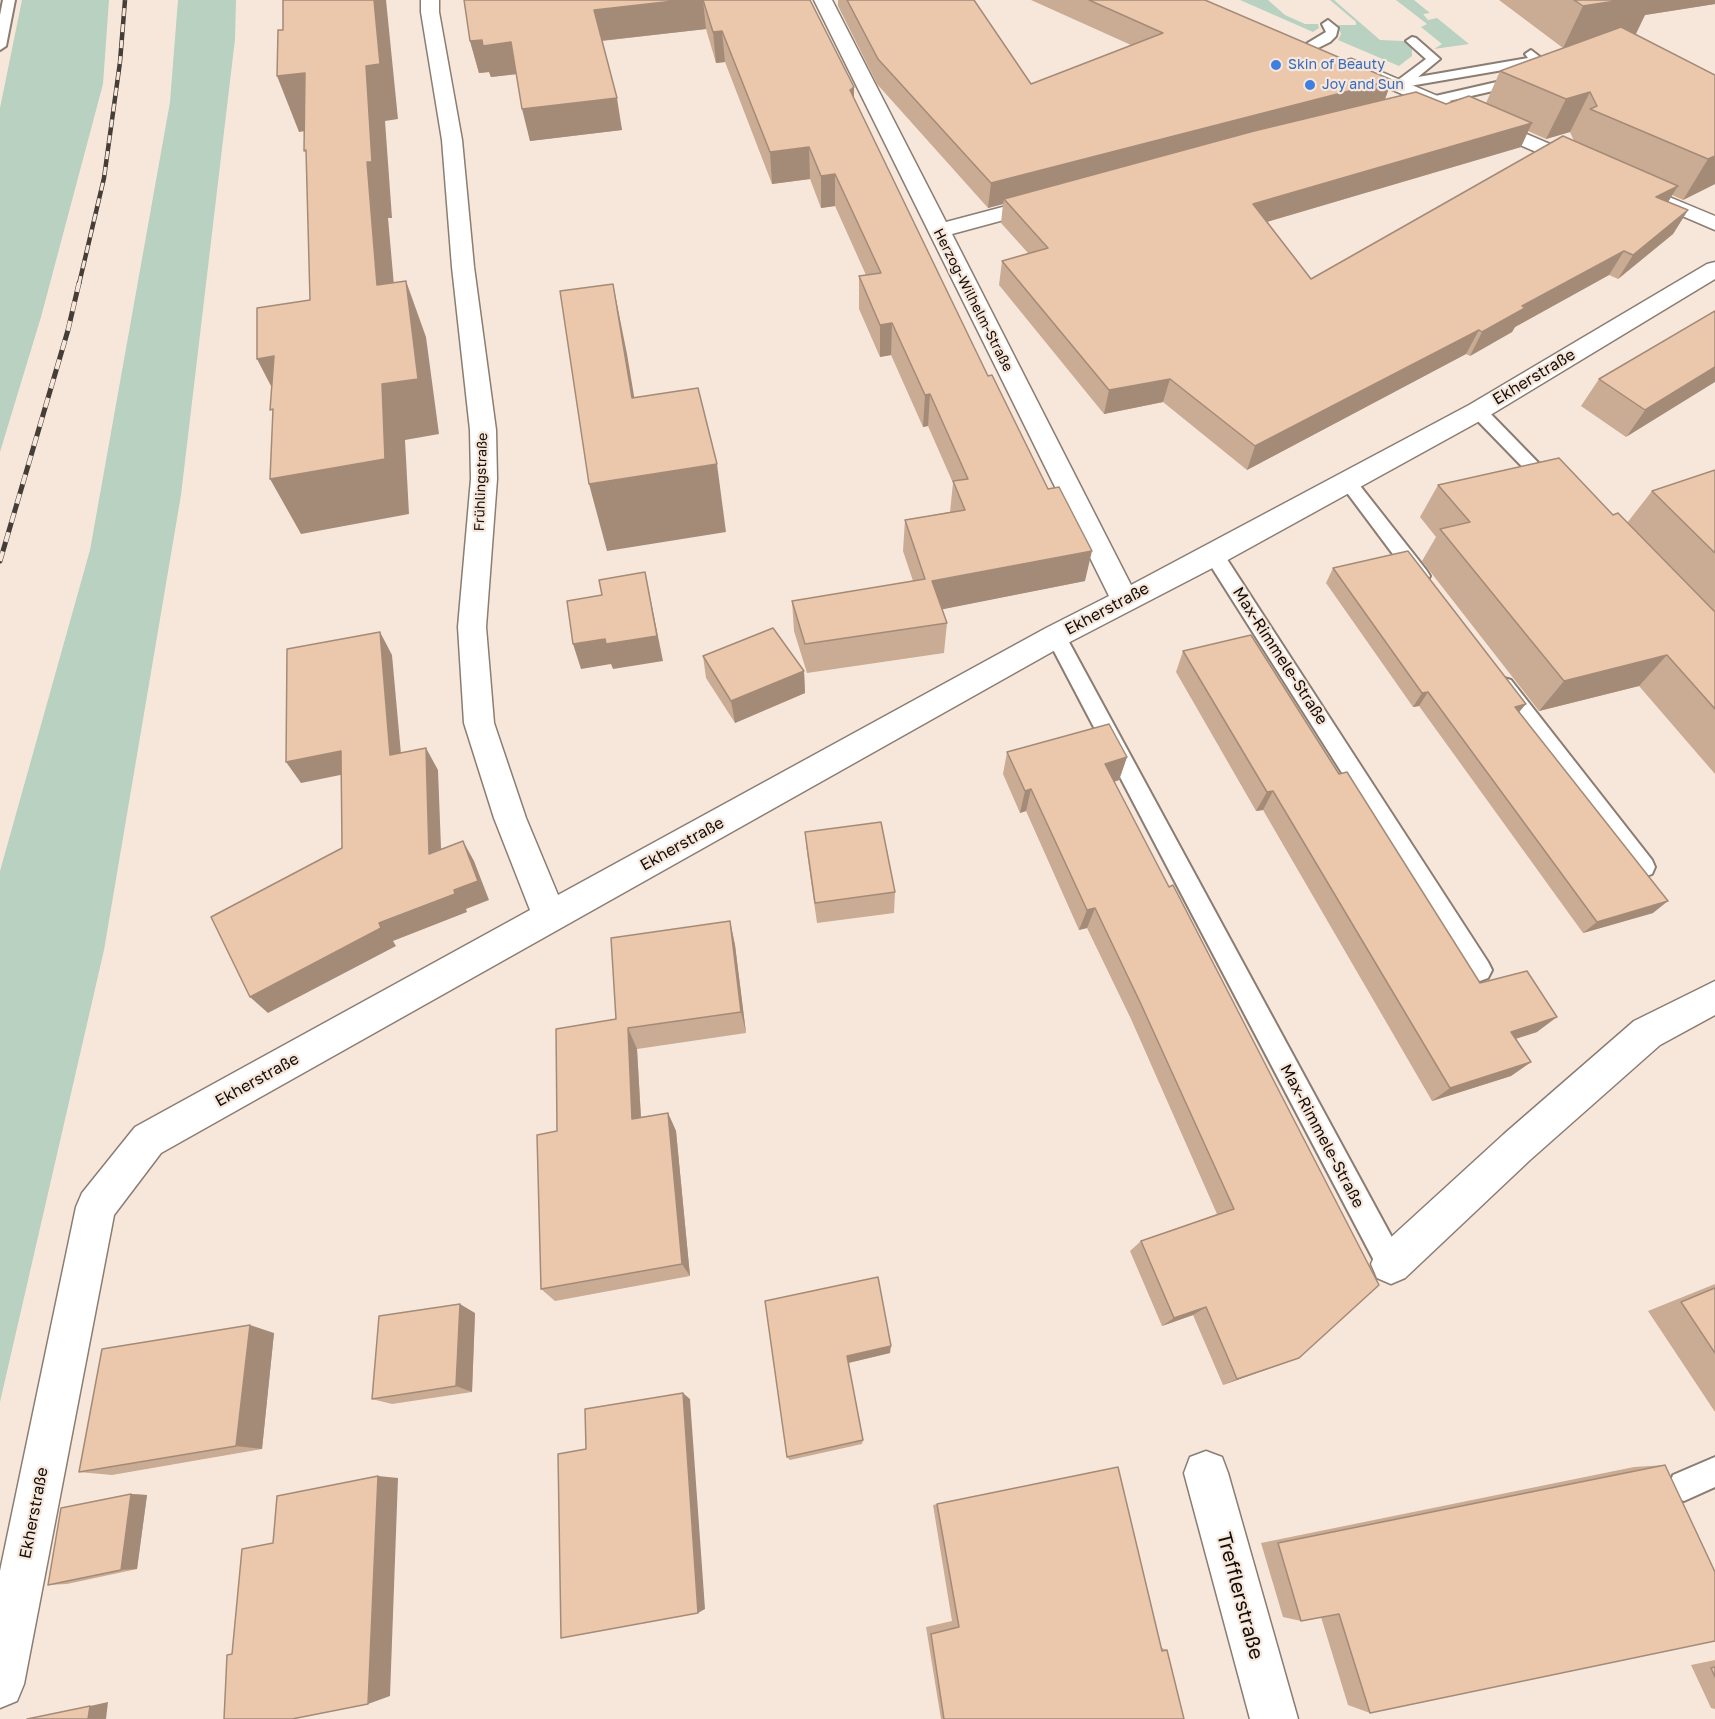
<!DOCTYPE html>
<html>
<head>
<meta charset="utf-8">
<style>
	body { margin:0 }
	canvas { display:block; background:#f7e7db }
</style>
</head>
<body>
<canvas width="1715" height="1719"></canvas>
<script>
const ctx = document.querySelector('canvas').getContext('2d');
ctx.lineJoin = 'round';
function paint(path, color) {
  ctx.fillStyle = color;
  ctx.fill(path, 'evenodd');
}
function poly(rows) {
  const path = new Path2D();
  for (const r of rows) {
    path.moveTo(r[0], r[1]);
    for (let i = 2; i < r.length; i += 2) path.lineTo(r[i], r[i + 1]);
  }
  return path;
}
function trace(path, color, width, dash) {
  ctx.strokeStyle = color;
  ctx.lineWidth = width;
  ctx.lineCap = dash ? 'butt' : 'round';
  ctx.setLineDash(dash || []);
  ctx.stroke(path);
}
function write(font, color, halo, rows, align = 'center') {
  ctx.font = font + ' "Golos Text",sans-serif';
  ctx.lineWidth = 4.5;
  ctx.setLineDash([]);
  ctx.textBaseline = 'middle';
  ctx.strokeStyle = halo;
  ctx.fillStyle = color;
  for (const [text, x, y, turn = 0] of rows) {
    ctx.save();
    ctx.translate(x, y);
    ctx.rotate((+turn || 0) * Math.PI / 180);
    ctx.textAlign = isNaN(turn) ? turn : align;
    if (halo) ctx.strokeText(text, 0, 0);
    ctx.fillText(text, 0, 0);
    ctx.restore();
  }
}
paint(poly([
	[22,0,109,0,103,84,41,317,0,452,0,108],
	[178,0,236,0,235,39,181,495,104,950,0,1402,0,871,90,550,170,102],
	[1240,0,1268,0,1285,15,1305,24,1318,24,1319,28,1313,32],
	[1330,0,1334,0,1380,40,1404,41,1412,49,1412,56,1399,66,1338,40,1341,34,1338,25,1356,25,1356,22],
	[1396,0,1414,0,1430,13,1423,14,1428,20,1437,18,1469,44,1434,49,1442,44,1421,27,1427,24]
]), '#b9d1c0');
const service = poly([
	[3,0,15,0,6,46,0,50,0,15,3,0],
	[1328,20,1338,28,1336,36,1330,42,1314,50,1306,50,1304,47,1306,44,1326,32,1322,24,1328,20],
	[1412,37,1416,38,1440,59,1418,77,1528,58,1525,54,1531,50,1544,60,1538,64,1398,88,1393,87,1391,84,1393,81,1398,80,1426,59,1406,41,1412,37],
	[1523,76,1528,77,1530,80,1528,83,1436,104,1429,100,1431,97,1523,76],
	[1478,405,1484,407,1556,481,1559,485,1556,489,1544,489,1472,415,1469,411,1472,407,1478,405],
	[1348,476,1354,478,1427,571,1430,576,1427,581,1420,583,1413,581,1342,486,1339,482,1342,478,1348,476],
	[1214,548,1221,550,1488,962,1492,970,1488,978,1480,981,1472,978,1207,560,1205,555,1207,550,1214,548],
	[1056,629,1063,631,1401,1254,1405,1264,1401,1274,1391,1278,1381,1274,1046,636,1049,631,1056,629],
	[1504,678,1511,680,1652,860,1655,867,1652,874,1644,877,1636,874,1497,692,1494,686,1497,680,1504,678],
	[1715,1457,1715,1487,1684,1501,1673,1497,1669,1486,1673,1475,1715,1457]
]);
const minor = poly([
	[421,0,439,0,439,12,462,140,474,267,496,430,497,479,486,627,494,723,526,818,558,895,1046,628,1109,596,814,0,832,0,946,222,1044,196,1052,197,1055,202,1052,207,952,234,1131,585,1469,405,1707,264,1715,262,1715,279,1487,417,1224,562,1066,644,161,1153,114,1215,24,1684,17,1701,0,1708,0,1571,76,1207,82,1193,135,1127,530,910,494,818,464,723,458,627,471,479,470,430,452,267,442,140,421,12,421,0],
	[1715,981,1715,1015,1660,1045,1530,1160,1405,1278,1391,1284,1377,1278,1371,1264,1377,1250,1504,1134,1634,1021,1715,981],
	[1206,1451,1222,1457,1228,1473,1298,1719,1250,1719,1184,1473,1190,1457,1206,1451]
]);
const tertiary = poly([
	[1351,59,1592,162,1595,166,1592,170,1585,172,1578,170,1344,69,1342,65,1344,61,1351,59],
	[1645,187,1715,216,1715,230,1638,197,1634,193,1638,189,1645,187]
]);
trace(service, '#8b7d72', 4);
trace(minor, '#8b7d72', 3);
trace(tertiary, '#8b7d72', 3);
paint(service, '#fff');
paint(minor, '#fff');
paint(tertiary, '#fff');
const railFar1 = poly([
	[79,284,104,178,120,62,125,0]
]);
const rail = poly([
	[0,561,68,330,79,283]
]);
trace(railFar1, '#453e38', 4.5);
trace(rail, '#453e38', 5);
trace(railFar1, '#f7e7db', 3, [8]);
trace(rail, '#f7e7db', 4, [10]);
paint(poly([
	[464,0,810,0,854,87,854,98,1085,581,942,609,947,623,944,653,807,673,794,631,792,601,913,581,903,551,905,520,950,512,953,483,928,426,923,427,891,355,880,357,859,309,859,276,866,275,835,206,821,208,810,179,772,184,725,62,716,63,706,29,602,41,622,130,530,141,516,74,491,77,489,72,479,73,470,41],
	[838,0,974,0,1031,84,1131,45,1031,0,1205,0,1385,99,1446,104,1486,103,1500,71,1563,48,1499,0,1715,0,1715,4,1645,15,1635,34,1715,75,1715,184,1683,200,1672,195,1668,202,1688,210,1673,234,1618,279,1609,275,1515,327,1512,332,1470,356,1466,354,1247,470,1163,402,1104,414,999,285,1002,261,1028,253,1001,223,1003,204,988,208,877,84,838,6],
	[1528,131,1546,139,1570,132,1574,141,1311,279,1267,222,1521,147],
	[1715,311,1626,437,1581,406,1599,379],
	[1715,470,1715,774,1639,686,1539,711,1422,561,1436,537,1420,517,1438,485,1613,515,1627,523,1652,491],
	[1333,568,1519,712,1653,913,1583,933,1419,706,1413,707,1326,583],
	[1183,651,1339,774,1480,983,1537,1032,1516,1039,1531,1062,1511,1076,1432,1101,1263,810,1256,811,1176,672],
	[703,656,804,671,805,693,735,723,706,678],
	[1007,752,1127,757,1119,780,1114,782,1282,1364,1223,1385,1193,1315,1162,1326,1130,1251,1141,1241,1217,1214,1131,1019,1087,928,1079,930,1026,811,1020,813,1003,774],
	[805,832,895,892,894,913,817,923,807,853],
	[730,921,735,945,746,1033,637,1049,641,1117,668,1113,676,1131,690,1276,555,1301,541,1289,557,1131,616,1019],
	[1715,1284,1715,1412,1648,1311],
	[765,1301,890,1353,848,1363,863,1440,862,1444,790,1460,787,1457],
	[475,1313,472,1392,392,1404,372,1399],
	[274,1333,262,1449,112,1475,79,1472],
	[1665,1465,1370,1713,1348,1705,1321,1617,1301,1621,1283,1617,1261,1543,1634,1467],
	[131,1494,147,1495,137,1569,67,1584,48,1585],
	[937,1504,1162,1648,1167,1650,1184,1719,941,1719,926,1627,952,1621,933,1505],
	[1715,1660,1715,1709,1711,1708,1691,1665]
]), '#caab93');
paint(poly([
	[374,0,386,0,398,119,385,121,392,218,388,218,399,342,377,285,367,162,366,66],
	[683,0,703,0,706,29,599,41,594,10],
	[1622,0,1715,0,1715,4,1645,15,1635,36,1563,48,1583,6],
	[722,31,725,62,716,63,713,32],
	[482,40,511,42,518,74,491,77,489,72,479,73,470,41],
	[305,73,326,128,299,132,277,76],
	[1392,80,1383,105,1004,199,1003,204,988,208,991,183],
	[854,87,854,119,850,90],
	[1590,92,1570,132,1546,139,1566,99],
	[617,98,622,130,530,141,522,109],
	[1532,123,1521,147,1246,228,1253,204],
	[809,147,810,179,772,184,770,152],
	[1715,156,1715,184,1683,200,1708,159],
	[835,174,835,206,821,208,821,176],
	[1678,186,1663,210,1656,197],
	[1688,210,1673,234,1618,279,1633,255],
	[1624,251,1609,275,1515,327,1512,332,1470,356,1482,332,1522,306],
	[406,281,426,337,439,434,405,440,409,514,301,534,270,479,382,384],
	[613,284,627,354,646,467,632,398],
	[892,323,891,355,880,357,880,325],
	[1479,330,1466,354,1247,470,1255,446],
	[274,356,286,415,257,359],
	[1715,367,1715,382,1626,437,1645,410],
	[1170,379,1163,402,1104,414,1109,390],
	[930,394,928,426,923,427,925,395],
	[717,464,726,532,607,551,589,484],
	[1092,551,1085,581,929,612,932,581],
	[645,572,663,661,613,669,611,664,581,669,573,644],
	[380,632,392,655,403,776,390,755],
	[1667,655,1639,686,1539,711,1564,681],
	[804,671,805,693,735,723,731,701],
	[1428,692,1419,706,1413,707,1422,693],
	[1526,704,1515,717,1515,707],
	[426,748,438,770,442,874,429,854],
	[341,751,355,772,301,783,286,762],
	[1127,757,1119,780,1098,787,1105,764],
	[1031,789,1026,811,1020,813,1025,791],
	[1273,791,1263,810,1256,811,1267,792],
	[463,841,474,861,489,900,466,909,467,912,393,941,396,946,268,1013,250,997,379,923,454,890],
	[1668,901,1653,913,1583,933,1597,922],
	[1095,908,1087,928,1079,930,1087,910],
	[730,921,735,945,746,1033,741,1012],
	[1557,1017,1537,1032,1492,1046,1511,1032],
	[628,1028,637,1049,642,1137,632,1119],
	[1531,1062,1511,1076,1432,1101,1450,1088],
	[668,1113,676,1131,690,1276,682,1264],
	[460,1304,475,1313,472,1392,456,1386],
	[1206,1307,1193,1315,1162,1326,1174,1318],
	[250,1325,274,1333,262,1449,236,1446],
	[891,1346,890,1353,848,1363,847,1356],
	[1299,1358,1282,1364,1223,1385,1237,1379],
	[683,1393,690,1399,705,1609,698,1613],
	[378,1476,398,1478,390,1696,368,1704],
	[131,1494,147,1495,137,1569,121,1570],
	[108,1702,106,1719,88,1719,90,1706]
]), '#a48b78');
const building = poly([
	[283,0,374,0,380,64,366,66,372,162,367,162,377,285,406,281,418,379,382,384,385,459,270,479,273,409,270,410,274,356,257,359,257,308,310,300,306,150,304,151,305,73,277,76,278,30,283,30,283,0],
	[464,0,683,0,594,10,617,98,522,109,511,42,483,46,482,40,470,41,464,0],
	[703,0,810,0,854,87,850,90,988,376,992,375,1048,489,1059,487,1092,551,932,581,947,623,805,644,792,601,925,579,905,520,965,510,953,481,968,479,930,394,925,395,892,323,880,325,859,276,881,273,835,174,821,176,809,147,770,152,722,31,713,32,703,0],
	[847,0,974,0,1031,84,1163,33,1089,0,1205,0,1392,80,991,183,878,59,847,0],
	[1574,0,1622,0,1583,6,1574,0],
	[1621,27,1715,75,1715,156,1708,159,1590,109,1597,106,1590,92,1566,99,1500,71,1621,27],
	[1416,92,1446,104,1469,96,1532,123,1253,204,1311,279,1563,136,1678,186,1656,197,1688,210,1633,255,1624,251,1522,306,1525,308,1482,332,1479,330,1255,446,1170,379,1109,390,1002,261,1048,248,1004,199,1254,131,1416,92],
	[613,284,632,398,698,388,717,464,589,484,560,291,613,284],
	[1715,311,1715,367,1645,410,1599,379,1715,311],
	[1559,458,1613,515,1618,513,1715,612,1715,709,1667,655,1564,681,1440,529,1470,522,1438,485,1559,458],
	[1715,470,1715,553,1652,491,1715,470],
	[1408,551,1526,704,1515,707,1668,901,1597,922,1428,692,1422,693,1333,568,1408,551],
	[645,572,657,636,606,644,605,639,573,644,567,601,602,595,599,580,645,572],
	[773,628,804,671,731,701,703,656,773,628],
	[380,632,390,755,426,748,429,854,463,841,478,881,454,890,455,894,379,923,381,928,250,997,211,917,342,848,341,751,286,762,287,649,380,632],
	[1251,635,1339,774,1347,772,1480,983,1527,971,1557,1017,1511,1032,1531,1062,1450,1088,1273,791,1267,792,1183,651,1251,635],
	[1109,724,1127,757,1105,764,1169,887,1173,885,1379,1285,1299,1358,1237,1379,1206,1307,1174,1318,1141,1241,1234,1209,1140,1002,1095,908,1087,910,1031,789,1025,791,1007,752,1109,724],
	[881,822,895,892,815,903,805,832,881,822],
	[730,921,741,1012,628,1028,632,1119,668,1113,682,1264,541,1289,537,1135,557,1131,556,1029,616,1019,611,938,730,921],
	[878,1277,891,1346,847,1356,863,1440,787,1457,765,1301,878,1277],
	[1715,1288,1715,1353,1681,1302,1715,1288],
	[460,1304,456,1386,372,1399,379,1316,460,1304],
	[250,1325,236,1446,79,1472,102,1349,250,1325],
	[683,1393,698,1613,561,1638,558,1454,586,1449,585,1409,683,1393],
	[1665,1465,1715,1572,1715,1641,1370,1713,1339,1614,1301,1621,1278,1543,1665,1465],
	[1118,1467,1162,1651,1167,1650,1184,1719,944,1719,931,1634,959,1627,937,1504,1118,1467],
	[378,1476,368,1704,292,1719,224,1719,227,1655,232,1654,242,1549,273,1543,277,1496,378,1476],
	[131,1494,121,1570,48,1585,61,1508,131,1494],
	[1715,1667,1715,1677,1711,1668,1715,1667],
	[90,1706,88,1719,27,1719,90,1706]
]);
paint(building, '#ebc7ab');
trace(building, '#a48b78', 1.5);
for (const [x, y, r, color] of [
	[1276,65,6,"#3f7fe0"],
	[1310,85,6,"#3f7fe0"]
]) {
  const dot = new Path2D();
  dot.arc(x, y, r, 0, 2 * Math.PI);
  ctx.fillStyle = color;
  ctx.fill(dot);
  trace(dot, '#f7e7db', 2);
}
write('14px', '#366cbe', '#f7e7db', [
	["Skin of Beauty",1288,65],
	["Joy and Sun",1322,85]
], 'left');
write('14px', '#120d09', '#f7e7db', [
	["Herzog-Wilhelm-Straße",973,300,63],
	["Frühlingstraße",481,482,-88]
]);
write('16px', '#120d09', '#f7e7db', [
	["Ekherstraße",1534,377,-31],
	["Ekherstraße",1107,609,-28],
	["Max-Rimmele-Straße",1280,656,57],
	["Ekherstraße",682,844,-29],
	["Ekherstraße",257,1080,-29],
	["Max-Rimmele-Straße",1322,1136,62],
	["Ekherstraße",34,1513,-79]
]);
write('20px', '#120d09', '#f7e7db', [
	["Trefflerstraße",1240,1596,75]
]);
</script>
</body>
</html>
